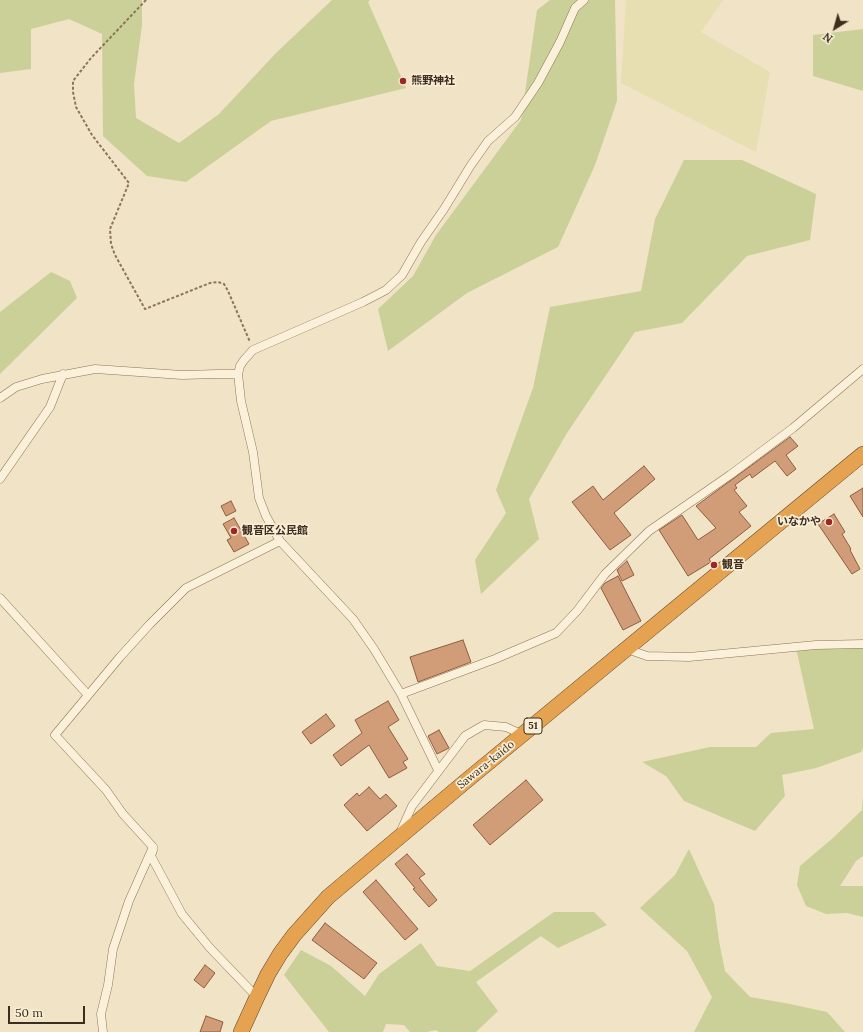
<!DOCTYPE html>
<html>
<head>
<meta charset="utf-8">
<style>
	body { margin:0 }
	#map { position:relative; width:863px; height:1032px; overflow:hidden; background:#f1e3c5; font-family:Lora,serif }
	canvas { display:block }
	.north { position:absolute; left:815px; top:8px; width:40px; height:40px; -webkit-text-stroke:3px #f8edd5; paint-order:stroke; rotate:217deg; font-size:11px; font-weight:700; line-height:16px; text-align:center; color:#3c2d1e }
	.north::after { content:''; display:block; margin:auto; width:14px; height:18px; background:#3c2d1e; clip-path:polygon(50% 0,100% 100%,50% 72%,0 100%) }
	.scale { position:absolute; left:8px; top:1006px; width:77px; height:18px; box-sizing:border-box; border:2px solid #3c2d1e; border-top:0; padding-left:5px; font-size:12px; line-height:14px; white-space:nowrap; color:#3c2d1e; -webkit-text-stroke:3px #f8edd5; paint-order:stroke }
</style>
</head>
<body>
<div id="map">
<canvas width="863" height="1032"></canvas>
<div class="north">N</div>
<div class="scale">50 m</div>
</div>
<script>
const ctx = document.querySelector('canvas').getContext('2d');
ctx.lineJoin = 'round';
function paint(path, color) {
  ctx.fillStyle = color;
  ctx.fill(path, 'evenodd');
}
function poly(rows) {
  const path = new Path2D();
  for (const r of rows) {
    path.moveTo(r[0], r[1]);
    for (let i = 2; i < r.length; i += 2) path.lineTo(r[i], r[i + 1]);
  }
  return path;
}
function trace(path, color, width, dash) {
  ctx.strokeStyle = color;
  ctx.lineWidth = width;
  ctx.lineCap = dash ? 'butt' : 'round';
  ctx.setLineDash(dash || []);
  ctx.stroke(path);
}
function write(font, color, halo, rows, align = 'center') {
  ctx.font = font + ' Lora,"Noto Sans JP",serif';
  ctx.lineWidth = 3.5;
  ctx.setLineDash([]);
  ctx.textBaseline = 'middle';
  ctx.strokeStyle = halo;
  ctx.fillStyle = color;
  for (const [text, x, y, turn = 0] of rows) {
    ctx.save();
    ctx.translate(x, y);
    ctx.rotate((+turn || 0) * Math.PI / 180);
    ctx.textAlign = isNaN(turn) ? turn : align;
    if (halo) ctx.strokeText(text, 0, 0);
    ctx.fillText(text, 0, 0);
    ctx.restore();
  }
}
paint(poly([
	[626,0,723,0,701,32,770,72,756,152,621,83]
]), '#e7deb1');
paint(poly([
	[0,0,142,0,142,25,134,84,136,118,179,143,219,114,276,53,332,0,370,0,368,2,406,88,271,121,186,182,147,176,103,136,102,34,69,19,31,29,31,69,0,73],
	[550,0,615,0,617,101,595,165,558,247,467,293,388,351,378,309,413,276,436,235,521,120,537,10],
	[863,29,863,91,813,76,813,35],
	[684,160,742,160,816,194,810,240,747,256,682,323,635,332,567,433,529,499,539,539,481,594,475,560,506,513,496,490,533,388,550,307,641,291,655,219],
	[51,272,70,281,77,298,0,374,0,312],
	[863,644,863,748,861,752,816,768,782,775,785,796,755,831,684,801,666,776,642,762,710,747,756,747,771,733,814,729,796,648],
	[863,796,863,856,856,861,840,886,863,886,863,917,847,913,826,914,806,906,797,885,800,866,834,837,862,810],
	[689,849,714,904,719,941,725,971,750,997,790,1004,827,1012,845,1032,694,1032,712,997,687,951,640,908,675,875],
	[554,912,594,912,607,925,558,948,541,936,476,982,498,1011,476,1032,439,1032,436,1030,427,1032,410,1032,404,1025,386,1024,383,1032,329,1032,284,975,301,950,331,966,365,996,379,974,421,943,437,966,470,971]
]), '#cad097');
const building = poly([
	[790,437,798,446,786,455,796,469,787,476,775,461,752,478,750,474,735,485,737,488,734,490,747,506,739,512,751,526,709,559,711,562,688,576,659,530,682,515,698,540,716,528,696,506,790,437],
	[644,466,655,479,614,513,631,535,610,550,572,502,593,486,603,500,644,466],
	[863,488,863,517,850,496,863,488],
	[231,501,236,511,226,516,221,506,231,501],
	[834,514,845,532,842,534,851,549,850,550,860,569,852,574,818,524,834,514],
	[234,518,249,544,234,552,227,540,231,538,223,524,234,518],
	[627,561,634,575,622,581,617,570,627,561],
	[618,576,641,621,623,630,601,588,605,583,618,576],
	[463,640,471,662,418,682,410,657,463,640],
	[388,701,399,720,388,727,408,759,403,762,407,768,389,778,369,745,341,766,333,755,362,733,355,720,388,701],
	[326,714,335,726,311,744,302,732,326,714],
	[439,730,449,748,437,754,428,736,439,730],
	[526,780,543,800,490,845,473,825,526,780],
	[369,787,380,799,386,794,397,806,367,831,344,805,357,793,359,796,369,787],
	[407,854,425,874,419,878,437,900,429,907,413,889,415,888,395,864,407,854],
	[376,880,418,929,405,940,363,892,376,880],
	[325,923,377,963,364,979,312,940,325,923],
	[205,965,215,973,204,988,194,980,205,965],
	[206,1016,223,1022,220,1032,200,1032,206,1016]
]);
paint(building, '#d19d78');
trace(building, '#8e5d3d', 1);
const street = poly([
	[0,398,16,387,42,379,95,369,182,375,218,374,238,374],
	[0,479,50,407,63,374],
	[0,598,88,695],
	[627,649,647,656,689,657,816,645,863,644],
	[401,694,495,659,556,633,577,611,605,574,649,531,730,475,793,428,863,369],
	[438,770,401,694,374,649,353,619,280,541,266,516,259,498,253,452,241,401,238,374,240,366,244,360,253,350,363,302,386,290,402,275,421,242,444,209,471,165,488,141,515,117,538,83,560,42,575,8,584,0],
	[400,833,412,806,465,736,484,725,506,727,523,735],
	[153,847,123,814,106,790,55,735,120,657,150,624,186,588,280,541],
	[153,850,151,856,182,914,210,948,257,997],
	[103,1032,101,1014,108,985,113,949,129,901,153,847]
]);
const highway = poly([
	[241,1032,257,997,268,974,280,954,294,935,328,897,466,781,863,454]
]);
trace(street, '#8d7559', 9);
trace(highway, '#5b422e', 16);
trace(poly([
	[146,0,91,58,73,81,73,92,76,107,92,135,129,183,110,229,111,244,115,255,145,309,210,283,218,282,224,284,228,291,250,342]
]), '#8d7559', 2, [3, 2]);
trace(street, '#fbf0d9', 8);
trace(highway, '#e5a251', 15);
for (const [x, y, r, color] of [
	[403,81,4,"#a02527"],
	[829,522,4,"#a02527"],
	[234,531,4,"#a02527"],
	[714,565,4,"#a02527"]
]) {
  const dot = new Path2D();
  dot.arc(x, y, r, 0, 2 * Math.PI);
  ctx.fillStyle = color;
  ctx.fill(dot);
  trace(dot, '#f8edd5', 1.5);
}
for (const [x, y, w] of [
	[533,726,18]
]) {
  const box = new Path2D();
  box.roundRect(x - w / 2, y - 8, w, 16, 3);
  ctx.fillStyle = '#f8edd5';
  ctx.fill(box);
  trace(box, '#3c2d1e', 1);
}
write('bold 10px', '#3c2d1e', null, [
	["51",533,726]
]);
write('bold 11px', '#3c2d1e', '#f8edd5', [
	["熊野神社",411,81],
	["いなかや",821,522,"right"],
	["観音区公民館",242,531],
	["観音",722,565]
], 'left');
write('11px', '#3c2d1e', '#f8edd5', [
	["Sawara-kaido",486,765,-39]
]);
</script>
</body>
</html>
